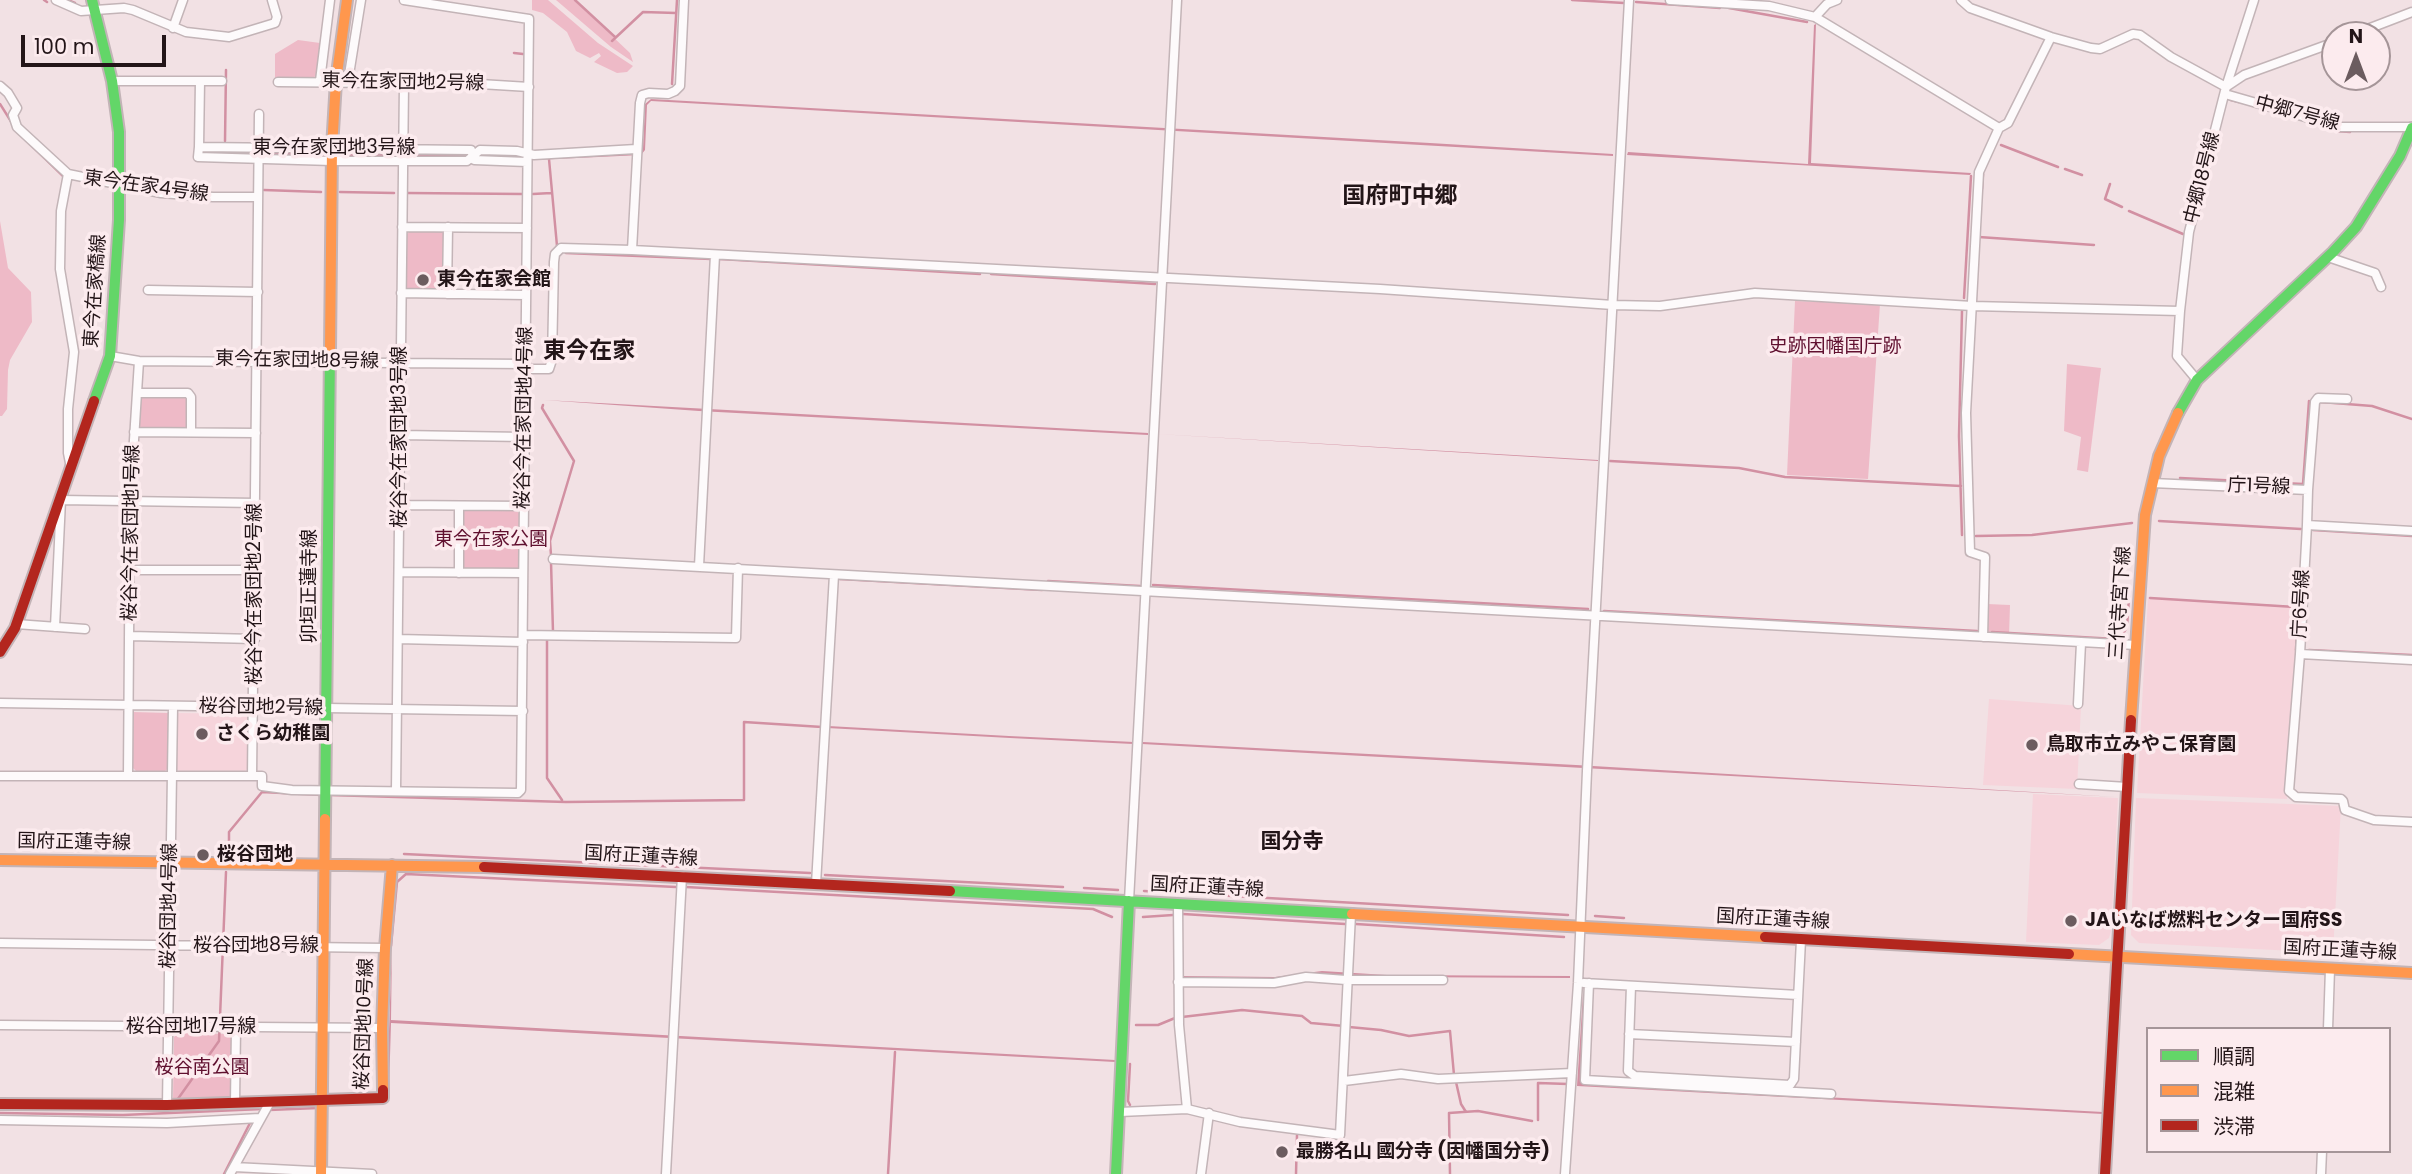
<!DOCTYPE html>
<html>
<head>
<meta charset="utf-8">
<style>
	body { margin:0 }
	#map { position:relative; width:2412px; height:1174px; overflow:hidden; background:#f2e1e4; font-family:Poppins,"Noto Sans JP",sans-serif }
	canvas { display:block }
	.legend { position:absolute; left:2146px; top:1027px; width:245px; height:126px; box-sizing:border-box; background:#fcebee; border:2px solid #a59598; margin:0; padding:9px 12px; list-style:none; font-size:21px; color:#231518 }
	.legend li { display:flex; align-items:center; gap:14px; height:35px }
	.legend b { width:35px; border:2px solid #a59598 }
	.north { position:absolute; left:2321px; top:21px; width:70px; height:70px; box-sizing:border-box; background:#fcebee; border:2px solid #a59598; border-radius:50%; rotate:0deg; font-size:19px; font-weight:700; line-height:28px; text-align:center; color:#231518 }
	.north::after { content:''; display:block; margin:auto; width:24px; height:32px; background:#6b5c5f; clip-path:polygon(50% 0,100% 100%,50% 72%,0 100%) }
	.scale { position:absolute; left:21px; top:35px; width:145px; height:32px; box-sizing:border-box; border:4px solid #231518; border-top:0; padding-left:9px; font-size:21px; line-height:24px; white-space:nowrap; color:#231518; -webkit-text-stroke:5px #fcebee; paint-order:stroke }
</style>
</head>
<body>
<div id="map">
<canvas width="2412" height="1174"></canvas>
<ul class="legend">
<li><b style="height:9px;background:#63d668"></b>順調</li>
<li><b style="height:9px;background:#ff974d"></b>混雑</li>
<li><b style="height:9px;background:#b3261e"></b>渋滞</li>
</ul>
<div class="north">N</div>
<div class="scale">100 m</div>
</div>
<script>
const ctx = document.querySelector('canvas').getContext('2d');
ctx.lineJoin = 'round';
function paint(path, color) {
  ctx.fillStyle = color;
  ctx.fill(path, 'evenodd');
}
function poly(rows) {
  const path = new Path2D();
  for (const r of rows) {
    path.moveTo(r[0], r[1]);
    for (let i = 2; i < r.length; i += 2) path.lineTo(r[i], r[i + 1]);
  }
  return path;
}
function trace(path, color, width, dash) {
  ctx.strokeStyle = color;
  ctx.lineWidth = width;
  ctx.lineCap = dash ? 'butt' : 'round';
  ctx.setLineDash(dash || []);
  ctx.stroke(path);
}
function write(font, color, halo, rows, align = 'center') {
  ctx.font = font + ' Poppins,"Noto Sans JP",sans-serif';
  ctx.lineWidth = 7;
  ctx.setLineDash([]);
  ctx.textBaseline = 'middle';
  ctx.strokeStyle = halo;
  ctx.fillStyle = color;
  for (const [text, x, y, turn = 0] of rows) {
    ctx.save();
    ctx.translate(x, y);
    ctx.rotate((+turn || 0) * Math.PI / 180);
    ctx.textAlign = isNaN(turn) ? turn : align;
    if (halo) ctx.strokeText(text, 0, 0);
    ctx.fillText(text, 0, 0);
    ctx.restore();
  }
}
paint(poly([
	[2148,597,2295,606,2299,610,2287,799,2137,793],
	[1989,699,2081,706,2077,789,1983,785],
	[176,713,250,714,249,767,244,772,180,771,175,768],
	[2033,794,2118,798,2111,931,2109,938,2099,945,2026,942],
	[2136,798,2341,806,2333,953,2139,943,2131,935]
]), '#f6d4db');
paint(poly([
	[532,0,548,0,598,43,633,66,627,72,617,73,594,62,601,56,599,53,590,58,576,51,567,32,543,13,532,10],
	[556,0,574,0,630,53,633,62,611,47],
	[298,40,320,43,317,75,313,78,275,78,275,54],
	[0,221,8,268,31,292,32,322,10,360,8,370,7,409,2,416,0,416],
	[410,231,445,231,443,290,408,290,406,287,407,234],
	[1795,301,1880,304,1868,479,1787,475],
	[2067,364,2101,368,2088,472,2077,470,2081,437,2064,431],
	[140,396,185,396,189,399,188,428,141,428,139,425],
	[462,510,517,511,520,514,520,566,517,569,462,568],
	[1987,604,2010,605,2009,636,1991,634,1987,631],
	[132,712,169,713,169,768,165,771,136,771,132,767],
	[178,1033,233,1034,232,1099,173,1101,174,1037]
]), '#eebac7');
paint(poly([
	[1816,24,1811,163,1971,173,1970,175,1627,155,1628,152,1808,164,1814,25],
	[651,99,1430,143,1613,154,1613,156,651,101,647,105,645,150,641,155,534,160,221,155,222,150,640,154,643,148,645,104],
	[544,400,1148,433,1148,435,699,411],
	[1158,434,1598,460,1598,461],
	[828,726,1009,736,1134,742,1133,744,1010,738,827,728],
	[1143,742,1576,765,2117,797,1142,744],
	[392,944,391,1020,1115,1060,1115,1062,391,1023,389,1090,387,1090],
	[1322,971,1387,975,1570,976,1570,978,1386,977,1321,974,1280,979,1182,979,1182,976,1275,977],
	[1583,994,1585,995,1581,1077,1583,1084,2103,1112,2103,1114,1577,1086]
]), '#d290a2');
trace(poly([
	[44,0,47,2],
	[68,0,75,3],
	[575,0,615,37],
	[1572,0,1624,3],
	[1636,2,1720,8],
	[1729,8,1807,22],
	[612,41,643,12,676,13],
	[514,53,523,54],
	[672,84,677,0],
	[2231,100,2239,102],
	[0,104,12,123],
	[2310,122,2335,131,2350,132],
	[225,141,226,70],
	[29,143,64,177],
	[2001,145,2058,167],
	[549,159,557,246],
	[2065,169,2082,175],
	[2110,184,2105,199,2122,207],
	[1982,189,1983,174],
	[264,190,321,192],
	[340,192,394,193],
	[407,193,523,194],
	[533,194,551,193],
	[2129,211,2183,234],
	[1979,237,2094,245],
	[566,253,711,259],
	[720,259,980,274],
	[991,274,1155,284],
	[1964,298,1971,176],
	[1962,311,1959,436,1962,535],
	[548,353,548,342],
	[2321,402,2372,406,2412,419],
	[543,405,542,408,574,461,550,541,551,555],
	[1610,461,1739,468,1785,477,1961,486],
	[2180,478,2303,484,2309,401],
	[2159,521,2301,529],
	[2313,530,2412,536],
	[1976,536,2032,535,2132,523],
	[551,562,553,632],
	[840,579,1042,590],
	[1048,581,1140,586],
	[1153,585,1588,609],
	[2150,598,2295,607,2298,610,2296,650],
	[1604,611,1977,631],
	[1992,632,2116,639],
	[2124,632,2127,627,2129,597],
	[548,638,547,639,547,778,562,800],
	[2309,650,2412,655],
	[329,795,566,802,744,800,744,722,822,727],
	[229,851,229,832,262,792,322,795],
	[404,854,810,873],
	[825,875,1063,887],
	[686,887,1093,909,1112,917],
	[1084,888,1118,890],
	[1144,891,1568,915],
	[1183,914,1345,924],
	[1595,916,1624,918],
	[1143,917,1173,915],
	[1356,924,1564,937],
	[391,946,397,882,406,874,676,887],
	[1182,1017,1242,1010,1302,1016,1311,1023,1344,1026],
	[1136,1025,1158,1025,1175,1018],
	[1349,1027,1381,1030,1409,1036,1450,1031,1454,1075],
	[1456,1082,1461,1104,1466,1112],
	[175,1103,219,1041,226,872],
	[1130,1105,1128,1101,1130,1064],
	[269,1110,318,1108],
	[0,1113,123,1115,262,1109],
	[1538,1120,1538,1083,1568,1084],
	[224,1174,250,1123],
	[888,1174,895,1052],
	[1296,1174,1297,1135],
	[1450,1174,1449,1113,1478,1111,1532,1121]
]), '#d290a2', 2.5);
const street = poly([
	[56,0,81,11,124,8,133,10,186,32,229,37,275,23,277,17,272,0],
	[1670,0,1769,6,1815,17,1999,128],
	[1961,0,1970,8,2051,37,2091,48,2100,49,2133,34,2140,35,2171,57,2226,87,2254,0],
	[1815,17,1827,4,1837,0],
	[173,28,183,0],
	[2352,35,2412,12],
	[112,81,222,81],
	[200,81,199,147,471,150,474,160,527,162],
	[320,81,330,0],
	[348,81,361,0],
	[278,82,480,84,529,87],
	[0,86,8,93,17,108,13,115,17,127,68,174,161,193,213,197,258,197],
	[2225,94,2340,127,2412,127],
	[199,147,198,157,332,161,467,161,480,150,517,151,534,155,636,149],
	[68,174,61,211,60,269,74,352,68,409,68,453,71,468],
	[402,227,527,228],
	[632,250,640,103,642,95,649,93,668,94,675,91,680,86,684,0],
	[2328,257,2375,273,2381,287],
	[148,290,258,292],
	[401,293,526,295],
	[447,294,448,227],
	[110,356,139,361,526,364],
	[526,369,549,369,552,360,554,262,555,254,561,248,632,250,1380,289,1613,305,1660,306,1755,293,1972,306,2180,311],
	[2197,380,2177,356,2180,311,2189,232,2226,87,2244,75,2335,42],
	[137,393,188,393,191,397,191,432],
	[134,432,256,433],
	[401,435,524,437],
	[2152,483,2308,490,2307,525,2412,531],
	[2308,490,2315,402,2318,398,2347,399],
	[400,505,523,506],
	[459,506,459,573],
	[2307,525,2300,654,2412,660],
	[553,559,2136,645],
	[699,566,715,255],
	[130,570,256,570],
	[399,572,523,573],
	[16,624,85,629],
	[55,627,61,500,256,503],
	[523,635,736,638,738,568],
	[130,636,255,639],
	[1983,637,1985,557,1970,552,1966,413,1979,172,1999,128,2008,123,2051,37],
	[398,639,523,642],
	[2300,654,2289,791,2296,797,2341,799,2343,801,2345,810,2374,820,2412,822],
	[0,703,523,711],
	[2078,704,2081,643],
	[0,776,252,776,259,114],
	[128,776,130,503,139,361],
	[252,776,262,776,262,786,292,790,518,793,521,790,529,19,404,0],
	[2079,784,2127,787],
	[396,790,404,84],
	[816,884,834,575],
	[1129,901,1177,0],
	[1178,904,1179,1025,1187,1109],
	[0,943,385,948],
	[1178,982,1274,983,1306,977,1346,980,1443,980],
	[1584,983,1798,995],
	[1589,983,1585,1080,1831,1094],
	[1631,986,1628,1071,1635,1076,1790,1085,1794,1079,1801,940],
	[0,1025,382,1028],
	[2328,1029,2330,969],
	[1629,1034,1796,1042],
	[1344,1081,1401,1074,1438,1079,1572,1073],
	[235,1103,236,1028],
	[167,1105,173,707],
	[1120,1112,1187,1109,1240,1122,1340,1135,1351,914],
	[0,1120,167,1123,260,1118],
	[234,1167,372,1174],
	[230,1174,270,1102],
	[666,1174,682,876],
	[1201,1174,1209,1113],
	[1565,1174,1578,983,1587,771,1629,0],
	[2321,1174,2322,1151]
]);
const fast = poly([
	[92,0,112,81,119,132,119,220,110,356,94,401],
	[2178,413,2197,380,2333,252,2356,227,2400,156,2412,128],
	[325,819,330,350],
	[950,891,1352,914],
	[1116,1174,1129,901]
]);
const slow = poly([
	[330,350,332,148,336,81,347,0],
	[2131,720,2145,515,2159,456,2178,413],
	[0,860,484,867],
	[1352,914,1765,937],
	[2069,954,2412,973],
	[383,1090,382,1028,385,948,392,865],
	[321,1174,325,819]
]);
const jam = poly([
	[0,652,15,628,94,401],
	[484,867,950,891],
	[1765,937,2069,954],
	[0,1104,167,1105,383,1098,383,1090],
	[2105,1174,2131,720]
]);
trace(street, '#c3b4b7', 11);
trace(fast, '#c3b4b7', 14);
trace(slow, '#c3b4b7', 14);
trace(jam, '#c3b4b7', 14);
trace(street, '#fdfafb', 8);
trace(fast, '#63d668', 10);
trace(slow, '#ff974d', 10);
trace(jam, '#b3261e', 10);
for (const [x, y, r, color] of [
	[423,280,7,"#6b5c5f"],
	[202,734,7,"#6b5c5f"],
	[2032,745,7,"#6b5c5f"],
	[203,855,7,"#6b5c5f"],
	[2071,921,7,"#6b5c5f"],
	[1282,1152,7,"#6b5c5f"]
]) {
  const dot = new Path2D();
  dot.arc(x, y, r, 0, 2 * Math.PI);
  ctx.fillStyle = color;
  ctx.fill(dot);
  trace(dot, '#fcebee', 2.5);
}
write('19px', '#231518', '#fcebee', [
	["東今在家団地2号線",403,83,1],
	["中郷7号線",2297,114,15],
	["東今在家団地3号線",334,148],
	["中郷18号線",2203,178,-76],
	["東今在家4号線",146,187,8],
	["東今在家橋線",96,291,-86],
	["東今在家団地8号線",297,361,1],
	["桜谷今在家団地4号線",525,418,-89],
	["桜谷今在家団地3号線",400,437,-90],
	["庁1号線",2259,487,2],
	["桜谷今在家団地1号線",132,533,-89],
	["卯垣正蓮寺線",310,586,-90],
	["桜谷今在家団地2号線",255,594,-90],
	["三代寺宮下線",2121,603,-86],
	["庁6号線",2302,604,-87],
	["桜谷団地2号線",261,708,1],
	["国府正蓮寺線",74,843,1],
	["国府正蓮寺線",641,857,3],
	["国府正蓮寺線",1207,888,3],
	["桜谷団地4号線",170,906,-89],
	["国府正蓮寺線",1773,920,3],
	["桜谷団地8号線",256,946],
	["国府正蓮寺線",2340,951,3],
	["桜谷団地10号線",365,1024,-88],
	["桜谷団地17号線",191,1027]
]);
write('bold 19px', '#231518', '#fcebee', [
	["東今在家会館",437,280],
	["さくら幼稚園",216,734],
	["鳥取市立みやこ保育園",2046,745],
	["桜谷団地",217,855],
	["JAいなば燃料センター国府SS",2085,921],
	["最勝名山 國分寺 (因幡国分寺)",1296,1152]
], 'left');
write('19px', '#60102f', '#fcebee', [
	["史跡因幡国庁跡",1835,347],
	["東今在家公園",491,540],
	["桜谷南公園",202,1068]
]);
write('bold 21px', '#231518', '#fcebee', [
	["国分寺",1292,843]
]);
write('bold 23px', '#231518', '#fcebee', [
	["国府町中郷",1400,197],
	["東今在家",589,352]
]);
</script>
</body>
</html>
